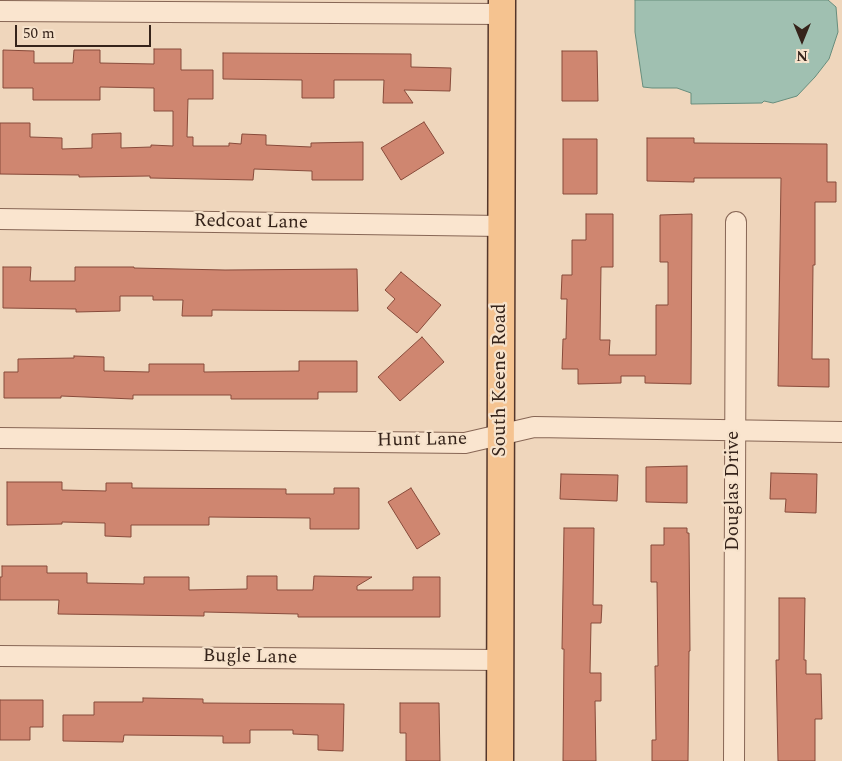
<!DOCTYPE html>
<html>
<head>
<meta charset="utf-8">
<style>
	body { margin:0 }
	#map { position:relative; width:842px; height:761px; overflow:hidden; background:#efd6bc; font-family:Spectral,serif }
	canvas { display:block }
	.north { position:absolute; left:777px; top:15px; width:50px; height:50px; -webkit-text-stroke:4px #f6e2cb; paint-order:stroke; rotate:180deg; font-size:14px; font-weight:700; line-height:20px; text-align:center; color:#35231a }
	.north::after { content:''; display:block; margin:auto; width:18px; height:22px; background:#35231a; clip-path:polygon(50% 0,100% 100%,50% 72%,0 100%) }
	.scale { position:absolute; left:15px; top:25px; width:136px; height:22px; box-sizing:border-box; border:2px solid #35231a; border-top:0; padding-left:6px; font-size:15px; line-height:18px; white-space:nowrap; color:#35231a; -webkit-text-stroke:4px #f6e2cb; paint-order:stroke }
</style>
</head>
<body>
<div id="map">
<canvas width="842" height="761"></canvas>
<div class="north">N</div>
<div class="scale">50 m</div>
</div>
<script>
const ctx = document.querySelector('canvas').getContext('2d');
ctx.lineJoin = 'round';
function paint(path, color) {
  ctx.fillStyle = color;
  ctx.fill(path, 'evenodd');
}
function poly(rows) {
  const path = new Path2D();
  for (const r of rows) {
    path.moveTo(r[0], r[1]);
    for (let i = 2; i < r.length; i += 2) path.lineTo(r[i], r[i + 1]);
  }
  return path;
}
function trace(path, color, width, dash) {
  ctx.strokeStyle = color;
  ctx.lineWidth = width;
  ctx.lineCap = dash ? 'butt' : 'round';
  ctx.setLineDash(dash || []);
  ctx.stroke(path);
}
function write(font, color, halo, rows, align = 'center') {
  ctx.font = font + ' Spectral,serif';
  ctx.lineWidth = 4.5;
  ctx.setLineDash([]);
  ctx.textBaseline = 'middle';
  ctx.strokeStyle = halo;
  ctx.fillStyle = color;
  for (const [text, x, y, turn = 0] of rows) {
    ctx.save();
    ctx.translate(x, y);
    ctx.rotate((+turn || 0) * Math.PI / 180);
    ctx.textAlign = isNaN(turn) ? turn : align;
    if (halo) ctx.strokeText(text, 0, 0);
    ctx.fillText(text, 0, 0);
    ctx.restore();
  }
}
const water = poly([
	[635,0,828,0,836,7,838,32,829,59,815,77,797,96,773,103,764,101,762,103,691,104,691,93,677,88,652,88,643,87,635,32,635,0]
]);
paint(water, '#a0c0b1');
trace(water, '#678d7d', 1);
const building = poly([
	[154,49,181,49,181,70,213,70,213,99,188,99,187,137,193,137,193,146,229,146,229,143,241,144,242,134,266,135,266,145,311,147,311,143,363,142,363,180,312,180,312,171,254,169,253,180,150,178,150,176,79,177,79,175,0,174,0,123,30,123,30,137,62,138,62,149,92,148,92,134,121,133,121,148,151,147,151,145,173,146,173,111,154,111,154,88,100,87,100,100,33,100,33,88,3,88,3,50,34,51,34,63,73,63,74,50,100,50,100,63,154,64,154,49],
	[562,51,597,51,598,101,562,101,562,51],
	[223,53,411,54,411,67,451,68,450,91,404,90,413,103,383,103,384,80,334,80,334,98,302,98,302,80,223,79,223,53],
	[424,122,444,153,401,180,381,148,424,122],
	[647,138,694,138,694,143,827,144,827,182,836,182,836,202,815,202,815,265,813,265,812,359,829,359,829,387,778,386,781,178,694,178,694,182,647,181,647,138],
	[563,139,597,139,597,194,563,194,563,139],
	[586,214,613,214,613,267,601,267,600,340,610,340,609,355,656,355,656,305,668,305,668,262,660,262,660,215,692,214,691,384,645,383,645,376,621,376,621,383,578,384,578,369,562,369,563,339,566,339,567,299,561,299,562,275,572,275,572,240,586,240,586,214],
	[3,267,31,267,30,281,75,281,75,267,134,267,134,268,225,270,357,269,358,311,212,310,212,316,182,316,183,300,153,300,153,296,120,296,120,311,76,312,76,309,3,308,3,267],
	[401,272,441,305,417,333,387,308,395,299,385,290,401,272],
	[422,337,444,362,400,401,378,377,422,337],
	[74,356,104,357,104,371,149,372,149,364,204,364,204,372,299,371,299,361,357,361,357,392,318,392,318,399,231,399,231,395,133,395,133,399,61,396,61,398,4,398,4,372,18,372,18,359,74,358,74,356],
	[687,466,687,503,646,502,646,467,687,466],
	[771,473,817,474,816,513,785,512,786,499,770,499,771,473],
	[561,474,618,475,617,501,560,499,561,474],
	[7,482,62,482,62,490,106,491,106,483,132,483,132,488,286,489,286,494,334,494,334,488,359,488,359,529,310,529,310,518,209,517,209,525,131,525,131,537,105,536,105,523,62,522,62,524,7,525,7,482],
	[411,488,440,534,417,549,388,502,411,488],
	[564,528,594,528,593,605,602,605,601,623,591,623,590,673,601,673,601,701,595,701,596,761,563,761,564,649,562,649,564,528],
	[664,528,687,528,687,533,689,533,690,651,689,651,688,761,652,761,652,740,656,740,655,666,658,666,657,582,651,582,651,545,664,545,664,528],
	[2,566,47,566,47,573,87,573,87,583,144,584,144,577,189,577,189,590,247,589,247,576,277,576,277,590,313,590,314,576,372,577,357,586,357,590,413,590,413,577,440,577,440,617,298,617,298,614,204,612,204,616,58,614,59,600,0,600,0,577,2,577,2,566],
	[779,598,805,598,804,660,806,660,806,674,821,674,822,719,815,719,815,761,778,761,776,660,779,660,779,598],
	[143,698,203,699,203,703,344,704,343,751,318,750,318,735,293,734,293,730,250,730,250,743,223,743,223,736,124,735,123,742,63,741,63,715,94,715,94,702,143,702,143,698],
	[0,700,43,700,43,727,30,727,30,740,0,740,0,700],
	[400,703,439,703,440,761,406,761,406,733,400,733,400,703]
]);
paint(building, '#cf8670');
trace(building, '#874a3a', 1);
const minor = poly([
	[0,11,502,14],
	[0,219,501,226],
	[0,438,465,443,534,427,842,432],
	[0,656,500,660],
	[734,761,736,222]
]);
const major = poly([
	[500,761,502,0]
]);
trace(minor, '#876655', 22);
trace(major, '#54362a', 29);
trace(minor, '#fae5cf', 20);
trace(major, '#f5c390', 26);
write('19px', '#35231a', '#f6e2cb', [
	["Redcoat Lane",251,223,1],
	["South Keene Road",501,380,-90],
	["Hunt Lane",422,441,-1],
	["Douglas Drive",734,491,-90],
	["Bugle Lane",250,658,1]
]);
</script>
</body>
</html>
